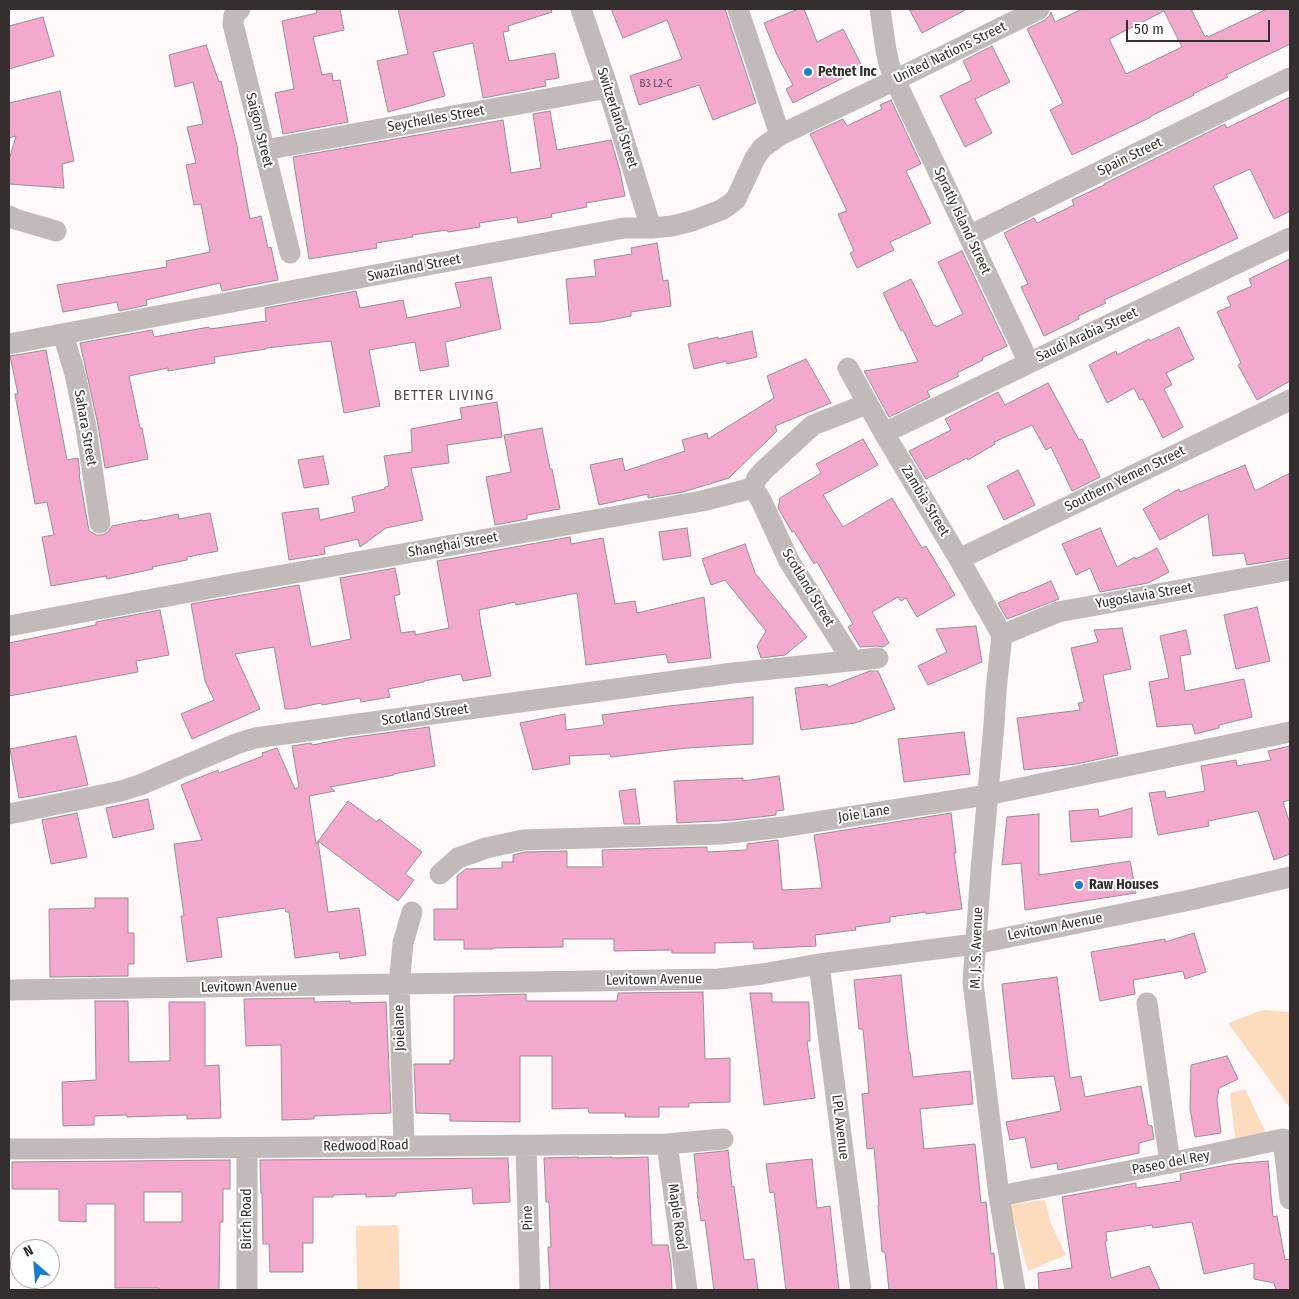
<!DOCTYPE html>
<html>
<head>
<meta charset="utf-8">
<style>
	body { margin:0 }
	#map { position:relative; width:1299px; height:1299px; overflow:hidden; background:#fff8f9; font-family:"Fira Sans Condensed",sans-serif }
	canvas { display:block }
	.frame { position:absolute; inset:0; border:10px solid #342e2e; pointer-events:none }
	.north { position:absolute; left:10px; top:1239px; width:50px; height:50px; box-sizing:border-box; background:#fff; border:1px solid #aeabab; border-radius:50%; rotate:333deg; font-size:14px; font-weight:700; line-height:20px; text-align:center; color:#342e2e }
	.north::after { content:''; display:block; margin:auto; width:18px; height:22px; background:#1d7cc8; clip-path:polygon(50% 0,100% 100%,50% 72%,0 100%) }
	.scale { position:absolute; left:1126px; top:20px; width:144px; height:22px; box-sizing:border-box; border:2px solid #342e2e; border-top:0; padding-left:6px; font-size:15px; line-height:18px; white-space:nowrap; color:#342e2e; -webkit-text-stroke:4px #fff; paint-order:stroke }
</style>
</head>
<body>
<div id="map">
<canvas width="1299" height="1299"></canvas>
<div class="frame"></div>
<div class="north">N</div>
<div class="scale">50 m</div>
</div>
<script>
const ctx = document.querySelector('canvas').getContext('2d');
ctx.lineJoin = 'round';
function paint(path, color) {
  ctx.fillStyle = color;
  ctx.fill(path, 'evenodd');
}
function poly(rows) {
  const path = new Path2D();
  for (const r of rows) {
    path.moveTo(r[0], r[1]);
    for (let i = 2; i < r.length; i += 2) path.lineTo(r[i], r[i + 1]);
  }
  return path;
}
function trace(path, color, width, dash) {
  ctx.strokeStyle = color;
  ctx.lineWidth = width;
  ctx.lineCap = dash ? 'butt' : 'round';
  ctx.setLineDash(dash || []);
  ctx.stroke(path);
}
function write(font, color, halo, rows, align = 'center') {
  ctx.font = font + ' "Fira Sans Condensed",sans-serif';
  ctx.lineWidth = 4;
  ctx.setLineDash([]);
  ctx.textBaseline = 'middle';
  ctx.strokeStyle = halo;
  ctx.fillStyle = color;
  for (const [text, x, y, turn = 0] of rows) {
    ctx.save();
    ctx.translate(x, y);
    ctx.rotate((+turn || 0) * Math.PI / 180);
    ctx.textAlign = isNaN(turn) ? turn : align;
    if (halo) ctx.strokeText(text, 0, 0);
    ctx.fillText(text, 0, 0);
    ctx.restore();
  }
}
paint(poly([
	[1263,1010,1290,1012,1290,1108,1228,1023],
	[1245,1089,1269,1139,1235,1138,1230,1093],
	[1045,1200,1051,1224,1066,1255,1028,1271,1009,1204],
	[398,1225,400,1290,357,1290,356,1226]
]), '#fddbbf');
const building = poly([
	[316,9,340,9,344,30,313,37,322,75,332,73,333,81,340,80,348,122,283,134,275,93,294,89,282,21,317,13,316,9],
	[398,9,551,9,552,12,508,26,509,31,503,32,509,61,555,53,559,78,545,80,546,86,483,98,473,43,433,52,445,96,388,112,377,61,408,54,398,9],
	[611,9,725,9,756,103,713,120,699,85,639,105,630,76,682,59,667,20,623,38,611,9],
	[798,9,804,9,817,42,843,29,863,68,793,103,786,89,793,85,777,55,764,23,798,9],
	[909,9,967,9,922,33,909,9],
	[1082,9,1191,9,1205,37,1207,35,1208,37,1267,9,1290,9,1290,44,1226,75,1228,77,1193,94,1194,95,1151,116,1151,117,1072,155,1050,110,1063,103,1027,29,1045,20,1049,16,1051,12,1055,22,1082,9],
	[1164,11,1182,47,1126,74,1109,39,1164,11],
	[43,17,54,56,9,69,9,26,43,17],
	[206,45,219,82,221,81,238,150,237,150,250,219,261,216,268,248,271,247,278,280,222,291,220,283,146,300,147,305,119,311,117,302,63,312,57,285,167,267,166,261,210,252,201,204,194,205,186,165,196,163,187,127,203,124,193,82,175,87,169,55,206,45],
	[992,46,1010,82,975,99,992,133,965,147,940,96,972,80,963,61,992,46],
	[60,91,74,161,62,164,64,188,9,184,9,160,16,136,9,138,9,103,60,91],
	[1290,97,1290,211,1274,219,1250,169,1213,186,1238,238,1104,300,1106,303,1078,316,1079,319,1044,336,1021,287,1028,284,1004,233,1034,218,1037,223,1074,205,1072,200,1104,185,1104,184,1225,124,1227,128,1290,97],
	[891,100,921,164,906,171,931,223,890,242,894,250,857,268,850,253,854,251,838,214,847,211,810,134,843,119,847,126,882,109,880,105,891,100],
	[550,111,557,150,611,140,620,171,625,196,586,203,587,207,551,214,552,217,518,223,517,217,479,223,480,227,448,232,447,230,412,235,413,237,376,243,377,248,309,259,293,157,503,120,511,173,541,168,533,114,550,111],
	[657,243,663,281,668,280,671,306,631,312,631,316,600,322,570,324,566,279,596,276,594,260,632,254,631,248,657,243],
	[962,251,1007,346,982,358,983,360,957,373,959,376,927,391,930,397,889,417,864,371,918,362,903,330,901,331,883,293,911,279,934,326,935,325,936,327,963,314,938,262,962,251],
	[1290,259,1290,381,1257,400,1238,365,1241,363,1217,312,1231,306,1227,297,1252,286,1249,279,1290,259],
	[491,277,501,329,445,342,449,366,420,371,415,342,369,350,380,406,344,413,331,341,266,348,266,349,214,357,215,363,168,371,168,368,129,376,140,428,142,428,148,459,105,468,98,425,80,343,152,330,154,337,209,327,210,329,266,321,265,308,356,291,360,308,403,300,407,318,461,307,455,283,491,277],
	[1179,327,1194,359,1166,373,1172,385,1164,389,1183,427,1163,438,1143,399,1140,400,1134,388,1107,403,1089,365,1116,351,1117,355,1149,339,1150,341,1179,327],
	[752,331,757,357,727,364,726,361,694,369,688,344,718,337,718,339,752,331],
	[46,350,67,460,78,458,80,474,79,474,89,531,96,535,102,535,108,532,112,526,142,520,143,521,178,514,179,519,210,513,218,551,187,557,187,560,152,567,153,569,107,579,106,576,51,586,42,537,54,535,47,502,35,504,15,394,18,394,10,356,46,350],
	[806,359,831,403,775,426,777,431,729,478,683,492,648,498,648,494,599,505,590,465,622,458,625,471,685,451,682,440,707,433,708,439,774,398,767,376,806,359],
	[1048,383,1079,440,1082,439,1100,477,1072,491,1051,447,1046,450,1032,425,994,442,995,444,968,460,967,458,926,479,909,451,951,430,945,419,998,392,1005,405,1048,383],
	[497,402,502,437,447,445,449,463,411,468,423,520,386,528,360,547,358,539,324,547,325,554,289,560,282,513,318,508,320,520,355,512,352,497,385,489,385,487,389,486,384,456,412,452,411,429,462,419,460,408,497,402],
	[542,428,550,469,552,469,560,509,527,515,527,519,495,525,486,477,511,472,504,435,542,428],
	[863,439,878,465,823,495,843,527,892,498,922,548,926,546,955,595,917,617,906,598,901,601,898,597,872,612,889,643,883,647,877,646,860,647,848,627,853,624,817,562,814,564,794,531,792,532,778,508,780,498,821,473,816,464,863,439],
	[323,456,329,484,304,488,298,460,323,456],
	[1245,465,1255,491,1290,473,1290,558,1247,565,1244,553,1213,556,1208,514,1160,540,1143,509,1179,489,1180,492,1245,465],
	[1018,470,1035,505,1004,520,987,486,1018,470],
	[687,528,691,556,663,560,659,532,687,528],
	[1100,528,1117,567,1135,557,1136,559,1157,548,1169,572,1148,583,1100,592,1090,568,1076,575,1062,544,1100,528],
	[570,537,571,544,603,538,615,604,635,601,637,613,704,597,711,658,668,663,666,654,586,665,577,593,516,605,515,602,479,610,481,625,491,676,463,681,461,674,424,681,424,682,388,689,390,697,361,702,360,698,322,705,321,703,292,709,285,709,274,647,235,654,260,709,192,739,181,714,214,700,205,681,191,604,299,585,311,647,351,639,340,578,395,568,400,594,394,596,401,633,415,631,415,635,449,628,437,561,570,537],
	[745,544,755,573,807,637,785,655,761,658,757,646,766,631,725,580,711,585,702,559,745,544],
	[1051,581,1059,599,1007,619,998,603,1023,592,1023,593,1051,581],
	[1257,607,1270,661,1236,669,1224,615,1257,607],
	[160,610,169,655,136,661,138,672,9,696,9,643,96,625,96,622,160,610],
	[976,626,982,662,928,685,918,666,947,652,936,629,976,626],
	[1122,628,1131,669,1103,675,1118,755,1076,764,1024,770,1017,718,1080,710,1078,703,1084,702,1071,648,1098,642,1094,630,1122,628],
	[1186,630,1191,654,1180,656,1185,691,1244,679,1252,717,1219,725,1219,728,1195,734,1192,724,1157,727,1149,682,1169,678,1160,636,1186,630],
	[870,671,878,671,895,709,855,723,801,730,795,688,827,684,828,687,870,671],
	[753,697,753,744,687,748,611,757,610,754,569,756,570,764,533,770,520,723,565,714,566,730,604,725,602,715,669,706,753,697],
	[429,727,435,766,394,774,394,775,330,787,335,791,309,796,316,844,348,801,377,822,379,819,422,852,405,874,414,880,398,901,318,841,328,912,359,908,366,955,340,959,339,952,295,958,289,912,286,912,285,908,217,918,222,957,187,962,181,916,184,916,174,844,202,840,181,785,218,770,219,773,263,756,262,753,277,748,295,789,299,787,292,746,311,743,312,745,348,738,429,727],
	[964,732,970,774,904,782,898,739,964,732],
	[76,736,88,785,37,795,19,798,10,749,76,736],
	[1290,746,1290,800,1283,802,1290,824,1290,854,1274,860,1258,811,1208,821,1209,826,1158,835,1149,793,1165,791,1166,798,1205,791,1201,766,1236,760,1237,766,1271,760,1268,751,1290,746],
	[779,776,784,810,776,811,776,815,734,820,677,823,674,781,743,778,743,781,779,776],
	[635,789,640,824,624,824,619,791,635,789],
	[148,799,154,829,113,838,106,808,148,799],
	[1132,808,1132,837,1071,842,1069,811,1098,809,1099,817,1132,808],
	[77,813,87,857,51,864,42,820,77,813],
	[951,813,956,853,954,853,962,909,926,914,926,912,890,917,890,922,855,927,856,930,815,935,816,946,754,949,753,942,715,943,715,953,672,953,672,950,614,951,614,939,563,939,563,947,493,948,493,949,464,949,464,940,434,940,434,909,457,909,457,876,466,869,502,868,502,862,513,862,513,855,525,852,567,851,567,867,603,867,602,850,707,847,707,852,747,850,747,844,778,840,782,890,822,888,814,835,951,813],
	[1039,814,1039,875,1130,861,1136,893,1025,910,1021,863,1002,865,1007,817,1039,814],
	[95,898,128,898,128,933,134,933,134,964,128,964,128,976,50,977,49,909,95,908,95,898],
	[1194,933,1206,972,1185,979,1183,971,1133,980,1135,994,1100,1001,1091,952,1165,939,1165,942,1194,933],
	[901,975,909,1052,910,1052,913,1077,970,1071,973,1104,920,1109,924,1149,975,1144,981,1203,986,1202,991,1254,994,1253,997,1290,889,1290,885,1252,882,1252,878,1205,879,1205,874,1148,867,1149,862,1094,869,1093,863,1029,859,1029,854,980,901,975],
	[1057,977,1070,1078,1081,1076,1085,1097,1141,1086,1148,1125,1152,1126,1154,1139,1139,1143,1139,1153,1058,1170,1057,1163,1031,1168,1025,1137,1010,1140,1006,1122,1061,1111,1054,1076,1012,1079,1002,984,1057,977],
	[703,992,705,1059,730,1058,730,1102,689,1103,689,1107,659,1107,659,1117,625,1117,625,1113,589,1113,588,1108,552,1109,552,1056,520,1056,520,1122,450,1121,450,1114,416,1113,414,1064,450,1064,450,1060,454,1060,454,996,526,994,526,1001,617,1001,618,993,703,992],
	[750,993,772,993,772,1002,809,1002,810,1041,807,1041,815,1098,764,1105,750,993],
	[314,998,314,1002,350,1001,350,1003,386,1002,391,1113,314,1116,314,1119,282,1120,281,1045,246,1046,244,999,314,998],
	[95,1001,128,1001,129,1062,170,1061,169,1002,205,1002,205,1066,219,1065,221,1118,187,1119,187,1115,127,1117,127,1115,94,1116,94,1125,63,1126,62,1082,96,1080,95,1001],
	[1227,1056,1238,1079,1219,1088,1217,1100,1221,1133,1195,1137,1190,1109,1191,1065,1227,1056],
	[728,1150,732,1187,734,1186,744,1260,754,1259,758,1290,714,1290,705,1220,701,1221,697,1192,698,1192,694,1154,724,1151,728,1150],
	[578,1157,578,1158,612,1157,612,1158,648,1157,652,1245,668,1245,671,1264,672,1290,550,1290,548,1247,551,1247,549,1202,546,1202,544,1158,578,1157],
	[508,1158,510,1202,473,1204,472,1188,396,1193,396,1196,366,1197,366,1194,333,1195,333,1197,313,1197,313,1243,303,1243,303,1272,270,1272,269,1244,263,1244,262,1193,261,1193,260,1160,508,1158],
	[812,1159,817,1208,830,1206,839,1290,786,1290,774,1192,770,1193,766,1164,812,1159],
	[230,1160,230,1189,223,1189,223,1222,220,1222,219,1290,158,1290,159,1288,115,1288,115,1204,86,1204,86,1222,59,1221,59,1189,12,1189,12,1162,230,1160],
	[144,1192,182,1192,182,1222,144,1222,144,1192],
	[1268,1161,1273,1217,1277,1216,1285,1260,1290,1259,1290,1290,1276,1290,1274,1283,1254,1279,1254,1263,1204,1274,1192,1222,1153,1228,1152,1225,1106,1232,1107,1241,1105,1241,1111,1278,1149,1266,1160,1290,1039,1290,1038,1273,1072,1268,1062,1197,1136,1183,1136,1188,1181,1181,1180,1174,1232,1164,1268,1161]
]);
paint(building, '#f3a8cd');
trace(building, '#9b8e94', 1);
trace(poly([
	[240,9,234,15,233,24,235,32,290,253],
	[581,9,608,88,651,228],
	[738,9,780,135],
	[880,9,886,50,889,64,895,80,1029,363],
	[264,150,608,88],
	[9,216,15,219,56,231],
	[969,236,1290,78],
	[63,334,75,374,86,427,100,523],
	[9,344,624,228,651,228,672,226,692,221,721,210,729,205,736,199,755,158,762,148,780,135,895,80,1039,9],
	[848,368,884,433,959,559,1002,635],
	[884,433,1029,363,1290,238],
	[753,488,761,500,789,561,852,660],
	[959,559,1290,400],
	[9,626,243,582,702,501,753,488,757,478,764,470,813,425,867,404],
	[1002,635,996,690,994,725,981,870,973,982,999,1196,1015,1290],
	[1002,635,1058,612,1290,570],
	[9,814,121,791,140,785,236,744,255,738,733,673,878,658],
	[440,874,458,858,486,848,523,840,721,834,783,827,987,795,1290,732],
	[819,964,861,1290],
	[9,990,719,979,762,974,819,964,975,944,1195,899,1290,877],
	[1147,1003,1170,1163],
	[667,1144,687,1290],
	[404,1145,399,985,403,943,412,912],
	[526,1146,530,1290],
	[247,1148,247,1290],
	[9,1149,58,1149,667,1144,723,1139],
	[999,1196,1170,1163,1283,1139,1290,1199]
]), '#c1bab8', 21);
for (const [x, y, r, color] of [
	[808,72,5,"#1d7cc8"],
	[1079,885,5,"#1d7cc8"]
]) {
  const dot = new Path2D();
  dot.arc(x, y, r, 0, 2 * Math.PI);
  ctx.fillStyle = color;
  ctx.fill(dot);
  trace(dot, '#fff', 2);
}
write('11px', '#644c56', null, [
	["B3 L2-C",656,84]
]);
write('14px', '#342e2e', '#fff', [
	["United Nations Street",950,53,-26],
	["Switzerland Street",617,118,72],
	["Seychelles Street",436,119,-10],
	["Saigon Street",259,130,76],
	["Spain Street",1130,157,-26],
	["Spratly Island Street",962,221,65],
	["Swaziland Street",414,268,-11],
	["Saudi Arabia Street",1087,335,-25],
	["Sahara Street",85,428,80],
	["Southern Yemen Street",1125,479,-26],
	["Zambia Street",925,501,59],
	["Shanghai Street",453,545,-10],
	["Scotland Street",808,588,59],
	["Yugoslavia Street",1144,596,-10],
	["Scotland Street",425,715,-8],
	["Joie Lane",864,814,-9],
	["Levitown Avenue",1055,927,-11],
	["M. J. S. Avenue",977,948,-88],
	["Levitown Avenue",654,980,-1],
	["Levitown Avenue",249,987,-1],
	["Joielane",400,1028,-92],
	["LPL Avenue",840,1127,83],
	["Redwood Road",366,1146,-1],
	["Paseo del Rey",1171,1163,-11],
	["Maple Road",677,1217,82],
	["Pine",528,1218,-91],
	["Birch Road",247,1219,-90]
]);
write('bold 14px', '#342e2e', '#fff', [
	["Petnet Inc",818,72],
	["Raw Houses",1089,885]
], 'left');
ctx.letterSpacing = '1px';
write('15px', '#584b4c', '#fff', [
	["BETTER LIVING",444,396]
]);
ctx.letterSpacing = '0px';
</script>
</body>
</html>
